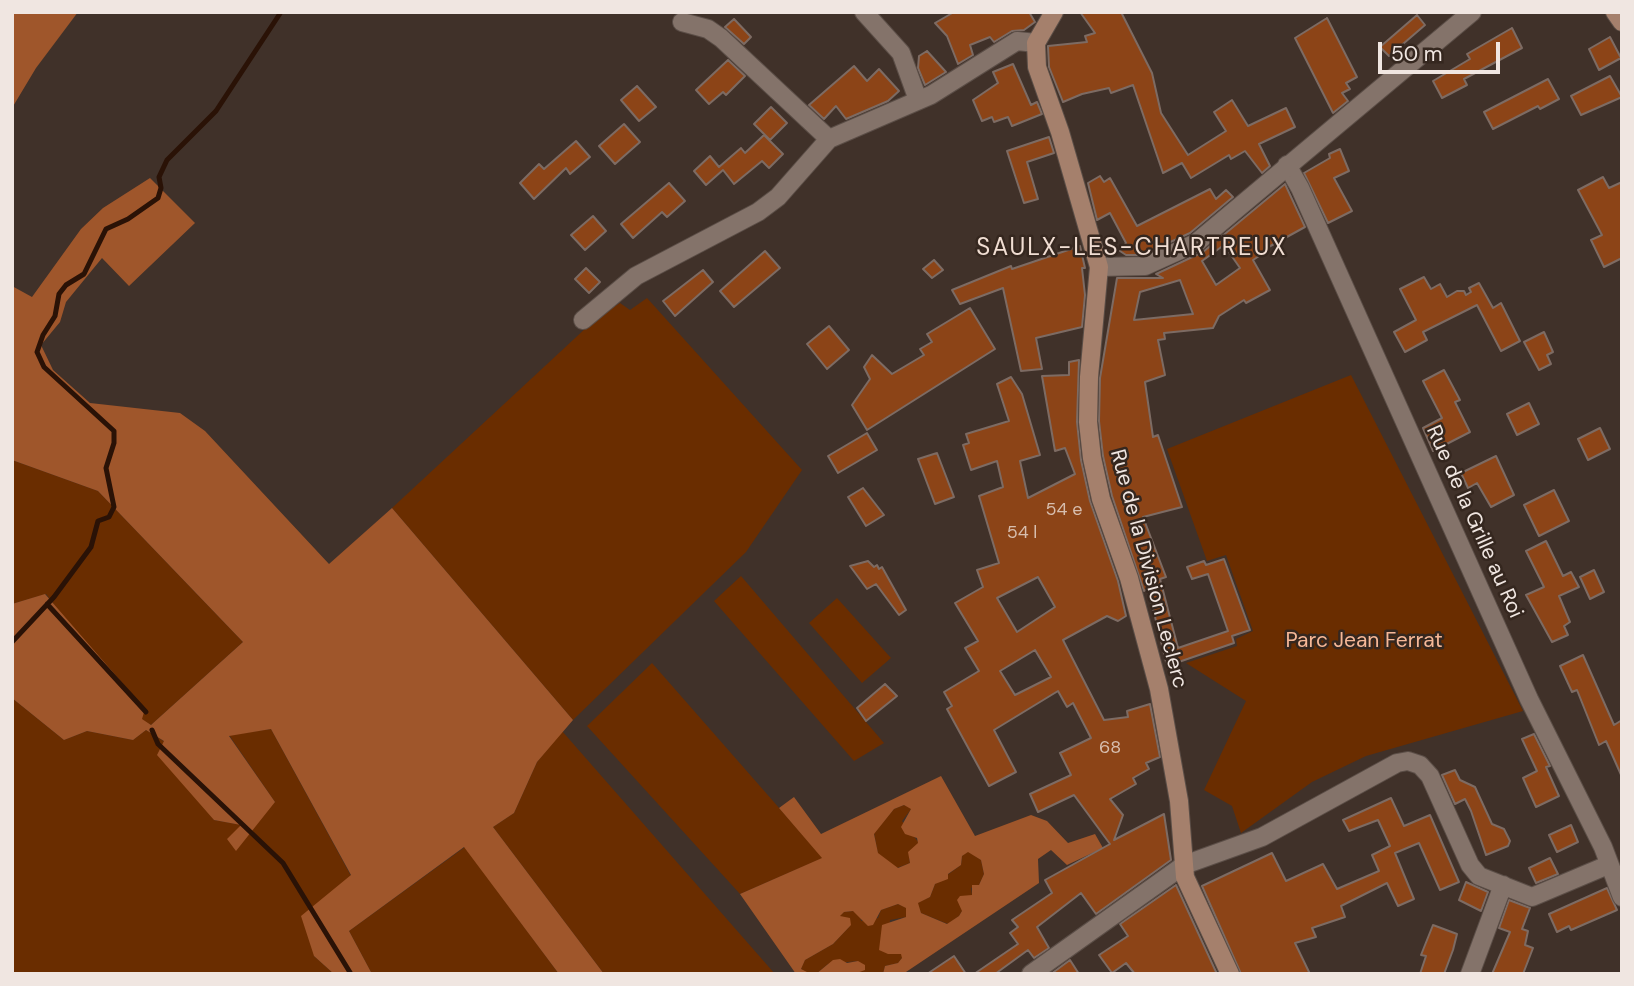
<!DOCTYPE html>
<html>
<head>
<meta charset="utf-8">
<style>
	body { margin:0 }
	#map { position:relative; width:1634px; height:986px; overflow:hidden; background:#403129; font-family:"DM Sans",sans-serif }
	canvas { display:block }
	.frame { position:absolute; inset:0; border:14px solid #f0e6e1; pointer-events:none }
	.scale { position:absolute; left:1378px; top:42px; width:122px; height:32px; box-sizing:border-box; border:4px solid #f0e6e1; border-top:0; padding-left:9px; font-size:21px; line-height:24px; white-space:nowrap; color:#f0e6e1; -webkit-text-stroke:5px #35271f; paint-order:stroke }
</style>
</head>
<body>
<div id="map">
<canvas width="1634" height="986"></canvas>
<div class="frame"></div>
<div class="scale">50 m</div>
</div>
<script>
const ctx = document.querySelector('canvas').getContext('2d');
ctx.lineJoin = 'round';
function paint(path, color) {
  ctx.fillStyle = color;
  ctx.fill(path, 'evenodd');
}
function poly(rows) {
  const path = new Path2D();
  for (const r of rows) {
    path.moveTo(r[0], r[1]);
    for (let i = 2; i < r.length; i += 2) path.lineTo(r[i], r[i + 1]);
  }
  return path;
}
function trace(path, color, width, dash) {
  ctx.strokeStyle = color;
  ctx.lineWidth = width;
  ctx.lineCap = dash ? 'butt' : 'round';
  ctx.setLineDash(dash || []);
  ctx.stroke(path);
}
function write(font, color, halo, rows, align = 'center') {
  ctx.font = font + ' "DM Sans",sans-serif';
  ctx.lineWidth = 5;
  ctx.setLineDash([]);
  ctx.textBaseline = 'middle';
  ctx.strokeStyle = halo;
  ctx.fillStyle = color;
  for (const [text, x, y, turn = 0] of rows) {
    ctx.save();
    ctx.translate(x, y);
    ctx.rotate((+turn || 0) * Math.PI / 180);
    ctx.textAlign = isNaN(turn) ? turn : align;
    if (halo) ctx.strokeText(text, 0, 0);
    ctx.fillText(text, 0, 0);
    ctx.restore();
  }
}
paint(poly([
	[647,298,802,470,746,552,573,720,392,508,601,314,620,303,630,310],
	[1351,375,1523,711,1366,756,1312,782,1241,833,1232,806,1204,790,1246,701,1186,663,1237,646,1236,639,1253,631,1226,555,1207,561,1167,449],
	[12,460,98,491,243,642,151,725,142,720,46,594,12,604],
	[741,576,884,743,854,761,714,601],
	[837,598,891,658,862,683,809,623],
	[652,663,823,858,740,894,587,726],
	[12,698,64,740,87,731,133,740,146,730,165,742,214,820,242,825,275,802,229,735,271,729,351,876,314,956,334,974,12,974],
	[562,731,775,974,604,974,493,827,514,813,537,762],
	[904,805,912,808,902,821,919,843,909,858,910,863,897,868,878,854,874,833,894,809],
	[465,847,559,974,372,974,349,931],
	[968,851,981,860,984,874,979,885,971,888,972,895,959,916,948,924,921,913,917,903,930,897,935,884,961,865,962,856],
	[898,904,907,908,906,917,890,920,888,954,902,954,902,958,898,963,885,966,883,974,854,974,858,961,828,964,816,974,804,973,801,968,805,960,833,944,850,926,839,916,844,912,853,911,860,915,861,921,878,918,881,910]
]), '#6a2d00');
paint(poly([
	[12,12,78,12,36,68,12,108],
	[150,178,195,223,129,286,102,258,66,302,60,322,41,345,53,370,90,403,180,413,205,431,329,564,392,508,573,720,537,762,514,813,493,827,604,974,559,974,464,847,349,931,372,974,334,974,314,956,301,916,351,875,271,729,229,736,275,802,236,851,227,839,241,825,214,820,157,755,164,741,146,730,133,740,87,731,64,740,12,698,12,604,45,594,145,709,142,719,151,725,243,642,98,491,12,460,12,286,32,297,81,229,103,208],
	[941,776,975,836,1031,815,1047,821,1068,843,1095,834,1103,848,1067,865,1051,850,1038,859,1039,883,903,974,883,974,885,966,898,963,902,958,901,954,888,954,879,950,882,925,906,917,906,908,898,904,881,910,873,925,868,926,853,911,844,912,840,916,850,918,851,925,833,944,805,960,801,969,811,974,796,974,740,894,822,858,779,808,794,797,821,834],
	[904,805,911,809,901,827,905,834,917,838,918,843,908,852,910,863,898,868,878,853,874,834,894,809],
	[968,852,981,860,984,874,979,885,972,885,972,895,960,896,957,900,962,911,959,916,947,924,921,913,918,903,930,897,935,884,948,879,948,874,961,865,962,856],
	[840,959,847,963,858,961,865,965,865,970,854,974,816,974,833,960]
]), '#9f562b');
trace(poly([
	[47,604,146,712],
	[12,642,54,597,91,547,98,521,109,517,114,507,106,468,114,443,114,431,44,367,37,352,43,335,55,316,59,294,66,285,84,274,106,229,128,219,158,198,161,188,159,177,167,160,216,111,281,12],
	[152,730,158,744,283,863,351,974]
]), '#2a1206', 5);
const building = poly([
	[954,12,1029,12,1035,22,1024,30,1012,31,994,42,990,37,970,45,973,55,958,64,947,36,935,23,954,12],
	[1080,12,1121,12,1152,73,1161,113,1188,155,1226,131,1214,112,1232,100,1248,126,1286,108,1295,127,1259,144,1270,166,1262,173,1245,151,1231,159,1229,155,1191,178,1182,163,1163,173,1133,85,1111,93,1109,88,1082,94,1063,102,1049,67,1048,46,1087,42,1085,36,1095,33,1080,12],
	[1417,15,1425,25,1389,56,1380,47,1417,15],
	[1327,18,1357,77,1346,83,1350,89,1342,93,1348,101,1333,113,1295,38,1327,18],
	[734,19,751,37,744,44,725,27,734,19],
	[1512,28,1522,48,1464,79,1467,85,1442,98,1433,81,1470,59,1467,54,1512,28],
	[1610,37,1621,58,1599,70,1589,49,1610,37],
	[927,51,946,72,925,85,918,68,919,56,927,51],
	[728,60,745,76,726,95,723,92,709,104,696,90,728,60],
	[1013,64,1031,105,1037,102,1042,114,1012,126,1008,117,994,122,992,117,982,121,973,100,998,83,993,72,1013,64],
	[854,66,867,81,879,69,899,91,888,101,846,119,836,106,824,119,809,105,854,66],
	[1610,76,1622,97,1581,115,1571,96,1610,76],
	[1548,79,1559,99,1540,109,1538,106,1493,129,1484,112,1548,79],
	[637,86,656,107,639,121,621,100,637,86],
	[771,107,787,123,770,140,754,124,771,107],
	[624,124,640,142,615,164,599,146,624,124],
	[764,135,783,154,769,168,762,161,734,184,723,170,706,185,694,171,710,156,719,167,741,148,745,153,764,135],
	[1049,137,1054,153,1027,162,1038,199,1024,203,1007,151,1049,137],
	[576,141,590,157,570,174,566,168,534,199,520,183,539,164,544,169,576,141],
	[1340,149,1349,171,1334,178,1352,211,1328,223,1304,173,1330,158,1329,154,1340,149],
	[1100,176,1104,182,1110,178,1137,226,1210,189,1216,199,1226,190,1233,197,1190,233,1142,255,1126,255,1120,251,1126,243,1110,213,1097,220,1088,183,1100,176],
	[1603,177,1609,188,1622,182,1622,258,1604,267,1591,240,1602,235,1578,190,1603,177],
	[669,183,685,201,667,217,662,212,633,238,621,224,669,183],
	[1285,184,1305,227,1265,249,1267,251,1253,260,1270,290,1246,303,1244,300,1219,316,1213,328,1164,333,1165,339,1158,340,1165,375,1145,382,1153,437,1158,435,1182,507,1143,517,1166,577,1160,579,1178,648,1228,631,1208,574,1192,579,1187,567,1204,561,1206,565,1224,559,1250,630,1232,636,1234,643,1167,666,1148,588,1144,591,1112,496,1103,456,1099,421,1100,378,1117,278,1163,278,1156,274,1203,252,1285,184],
	[1224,245,1240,268,1216,285,1202,261,1224,245],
	[1180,280,1193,314,1134,320,1140,292,1180,280],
	[593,216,606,231,585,250,571,235,593,216],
	[1080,246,1085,268,1082,268,1085,295,1082,327,1036,338,1042,369,1021,371,1003,288,960,304,952,290,1011,266,1012,269,1080,246],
	[765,251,780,268,734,307,720,291,765,251],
	[934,260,943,270,932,278,923,269,934,260],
	[586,268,600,282,589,293,575,279,586,268],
	[703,270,713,282,675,316,663,301,703,270],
	[1424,277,1431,289,1440,284,1447,297,1457,291,1464,291,1466,295,1471,292,1469,288,1479,283,1493,308,1501,303,1520,341,1501,351,1477,305,1423,332,1427,340,1405,352,1394,332,1416,320,1400,289,1424,277],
	[970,308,995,349,867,430,852,405,870,379,864,367,872,355,892,374,924,355,920,349,932,342,927,334,970,308],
	[829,326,849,350,827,369,807,344,829,326],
	[1544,332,1553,352,1547,355,1551,364,1539,370,1524,342,1544,332],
	[1079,360,1077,422,1081,460,1090,501,1118,581,1126,616,1118,621,1107,616,1063,640,1104,720,1128,717,1127,711,1150,704,1160,757,1146,763,1149,769,1133,778,1136,784,1110,799,1123,815,1114,840,1164,814,1171,860,1096,914,1081,893,1037,927,1049,948,1034,958,1028,950,995,974,974,974,1018,944,1010,933,1018,927,1012,920,1052,893,1045,880,1110,844,1074,795,1038,812,1030,794,1071,775,1060,753,1091,738,1073,703,1067,707,1058,691,994,730,1016,772,989,786,947,709,952,706,944,692,979,671,965,648,978,641,955,603,983,587,977,570,999,563,979,496,1003,487,997,461,971,470,963,445,969,443,966,434,1009,421,997,384,1011,377,1022,394,1040,455,1020,461,1028,498,1075,474,1065,448,1055,451,1042,376,1069,375,1069,362,1079,360],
	[1038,577,1055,607,1017,632,997,598,1038,577],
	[1035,650,1051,677,1015,695,1000,671,1035,650],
	[1444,370,1460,400,1455,402,1470,432,1433,451,1423,428,1442,418,1423,381,1444,370],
	[1529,403,1539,424,1517,435,1507,414,1529,403],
	[1600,428,1610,449,1588,460,1578,439,1600,428],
	[867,433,877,450,838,473,828,456,867,433],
	[937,453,954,497,935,504,918,459,937,453],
	[1496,456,1514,495,1491,507,1477,483,1468,488,1461,473,1496,456],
	[863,488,884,515,866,526,848,497,863,488],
	[1554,490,1569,521,1539,536,1524,505,1554,490],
	[1546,541,1563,576,1571,572,1579,587,1559,596,1570,622,1564,626,1568,635,1552,642,1526,595,1544,587,1526,551,1546,541],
	[868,561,874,567,877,565,879,569,882,567,906,610,899,615,876,584,867,589,850,566,868,561],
	[1594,570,1604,592,1590,599,1580,577,1594,570],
	[1583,655,1614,725,1622,720,1622,777,1606,741,1599,745,1577,690,1572,692,1560,666,1583,655],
	[885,684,897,696,866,721,857,708,885,684],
	[1534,734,1550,766,1546,767,1559,796,1536,807,1523,778,1537,771,1522,739,1534,734],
	[1455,770,1460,780,1475,787,1492,824,1504,829,1510,841,1508,846,1486,855,1471,811,1465,799,1455,804,1442,775,1455,770],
	[1391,798,1404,826,1430,815,1459,882,1440,890,1419,843,1395,853,1414,899,1398,906,1387,883,1341,906,1345,917,1312,928,1316,937,1295,943,1310,974,1241,974,1202,886,1272,853,1286,881,1323,864,1337,889,1379,871,1372,855,1390,846,1378,820,1349,831,1343,820,1391,798],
	[1571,825,1578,842,1557,852,1549,835,1571,825],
	[1550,858,1558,874,1536,883,1529,868,1550,858],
	[1466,882,1488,892,1481,911,1459,900,1466,882],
	[1176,885,1217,974,1135,974,1126,963,1112,973,1099,955,1128,936,1120,924,1176,885],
	[1607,888,1617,910,1571,930,1569,926,1557,932,1549,914,1607,888],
	[1509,900,1530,908,1522,929,1528,931,1525,945,1533,948,1523,974,1492,974,1510,932,1499,928,1509,900],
	[1433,925,1457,934,1453,950,1444,974,1420,974,1426,956,1421,955,1433,925],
	[954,956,966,974,927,974,954,956],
	[1070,960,1079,974,1051,974,1070,960]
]);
paint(building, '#8c4417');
trace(building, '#7d6b63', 2);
const minor = poly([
	[864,12,901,53,918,100],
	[682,22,708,29,721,38,829,139],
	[1287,165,1300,188,1529,699,1603,847,1622,897],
	[583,320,636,276,758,212,778,197,829,139,931,95,1017,41,1036,43],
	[1031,974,1184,865,1262,837,1397,763,1408,761,1420,765,1430,776,1470,865,1479,876,1532,897,1608,865],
	[1470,974,1503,885]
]);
const tertiary = poly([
	[1099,267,1145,266,1196,243,1472,12]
]);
const secondary = poly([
	[1054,12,1036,43,1037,67,1060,132,1099,267,1089,377,1088,422,1092,458,1101,499,1129,578,1159,689,1179,801,1185,877,1230,974],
	[1615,12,1622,22]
]);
trace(minor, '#5b4e47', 20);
trace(tertiary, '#5b4e47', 20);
trace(secondary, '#5b4e47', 20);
trace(minor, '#84736a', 18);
trace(tertiary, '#84736a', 18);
trace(secondary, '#a5806c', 18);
write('18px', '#d7beae', null, [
	["54 e",1064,510],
	["54 l",1022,533],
	["68",1110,748]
]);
write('21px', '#f0e6e1', '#35271f', [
	["Rue de la Grille au Roi",1474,522,66],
	["Rue de la Division Leclerc",1148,569,75]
]);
write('21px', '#f7b897', '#35271f', [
	["Parc Jean Ferrat",1364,641]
]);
ctx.letterSpacing = '2px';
write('24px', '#f1ded3', '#35271f', [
	["SAULX-LES-CHARTREUX",1132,249]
]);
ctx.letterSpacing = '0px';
</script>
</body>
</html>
